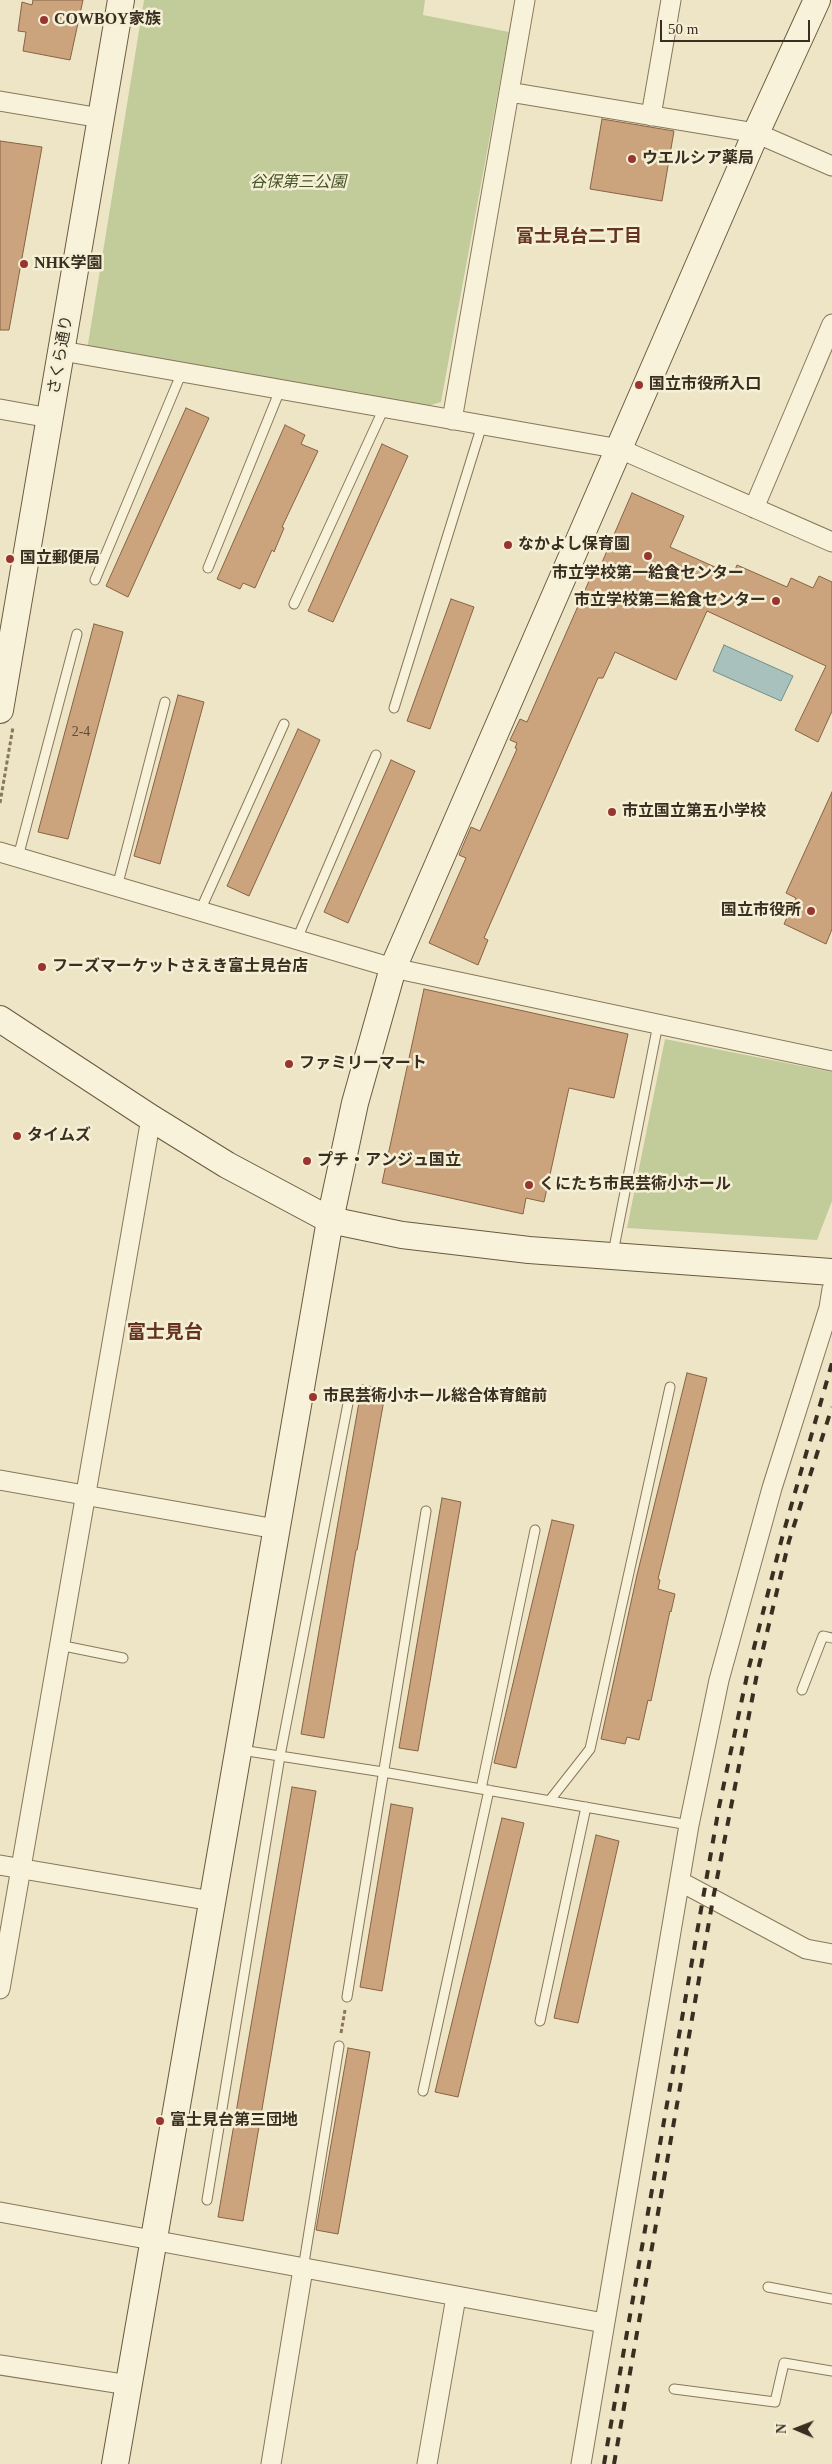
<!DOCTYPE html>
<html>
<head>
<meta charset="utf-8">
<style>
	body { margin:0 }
	#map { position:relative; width:832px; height:2464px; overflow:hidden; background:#eee5c7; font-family:"Times New Roman",serif }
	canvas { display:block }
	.north { position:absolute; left:772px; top:2404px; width:50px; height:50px; -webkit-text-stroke:4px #f5efd6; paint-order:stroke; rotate:271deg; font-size:14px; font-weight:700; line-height:20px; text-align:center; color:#392e20 }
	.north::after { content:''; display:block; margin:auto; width:18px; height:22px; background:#392e20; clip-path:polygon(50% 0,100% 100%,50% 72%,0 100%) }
	.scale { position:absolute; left:660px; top:20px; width:150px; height:22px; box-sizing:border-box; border:2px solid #392e20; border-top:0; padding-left:6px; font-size:15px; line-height:18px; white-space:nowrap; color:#392e20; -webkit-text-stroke:4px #f5efd6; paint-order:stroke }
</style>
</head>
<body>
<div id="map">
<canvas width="832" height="2464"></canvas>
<div class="north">N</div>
<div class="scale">50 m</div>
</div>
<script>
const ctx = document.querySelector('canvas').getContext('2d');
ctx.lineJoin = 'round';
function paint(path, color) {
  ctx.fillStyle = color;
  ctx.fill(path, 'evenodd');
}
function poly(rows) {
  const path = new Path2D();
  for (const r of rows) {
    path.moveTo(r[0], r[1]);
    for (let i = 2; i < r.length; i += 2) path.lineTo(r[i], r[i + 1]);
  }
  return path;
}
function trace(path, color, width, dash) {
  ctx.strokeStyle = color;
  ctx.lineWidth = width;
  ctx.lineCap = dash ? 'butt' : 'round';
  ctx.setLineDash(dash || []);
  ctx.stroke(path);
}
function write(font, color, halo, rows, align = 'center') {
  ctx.font = font + ' "Times New Roman","Noto Sans JP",serif';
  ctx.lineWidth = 5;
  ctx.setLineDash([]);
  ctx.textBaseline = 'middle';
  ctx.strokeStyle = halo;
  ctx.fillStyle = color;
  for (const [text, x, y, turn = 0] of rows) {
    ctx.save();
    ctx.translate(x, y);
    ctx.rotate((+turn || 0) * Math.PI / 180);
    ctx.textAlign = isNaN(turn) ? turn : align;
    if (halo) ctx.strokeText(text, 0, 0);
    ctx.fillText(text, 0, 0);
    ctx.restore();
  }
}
paint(poly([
	[144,0,425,0,423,15,509,32,441,402,425,407,87,350],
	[665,1039,832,1072,832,1201,817,1240,627,1228]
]), '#c2cc9a');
const water = poly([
	[724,645,793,676,781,701,713,671,724,645]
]);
paint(water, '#a8c1bc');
trace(water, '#6e908a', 1);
const building = poly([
	[33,0,83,0,70,60,23,51,26,32,18,31,22,2,32,5,33,0],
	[602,119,674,131,662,201,590,189,602,119],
	[0,141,42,147,9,330,0,330,0,141],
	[186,408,209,418,128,597,106,586,186,408],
	[285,425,305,435,301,444,318,451,282,527,284,528,274,552,272,550,255,588,243,583,240,589,217,579,285,425],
	[382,444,408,456,333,622,308,611,382,444],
	[632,493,684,516,670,547,733,575,737,565,787,587,791,578,813,588,819,576,832,582,832,711,818,742,795,730,826,666,707,611,676,680,615,652,603,678,598,678,484,938,488,940,478,965,429,943,466,858,459,855,464,843,471,827,480,831,517,749,515,748,517,743,510,740,520,719,527,722,593,572,597,574,632,493],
	[451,599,474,607,430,729,407,721,451,599],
	[94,624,123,632,68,839,38,832,94,624],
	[178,695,204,702,160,864,134,856,178,695],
	[298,729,320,740,249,896,227,886,298,729],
	[391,760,415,771,348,923,324,912,391,760],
	[832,792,832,929,826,944,784,924,796,898,786,893,832,792],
	[424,989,628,1034,614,1098,569,1088,544,1202,526,1198,523,1214,382,1183,424,989],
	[687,1373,707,1378,658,1579,660,1580,658,1589,675,1594,671,1612,670,1611,651,1701,648,1700,639,1740,627,1737,625,1744,601,1739,637,1575,687,1373],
	[362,1385,386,1389,357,1550,356,1550,324,1738,301,1734,362,1385],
	[442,1498,461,1502,418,1751,399,1748,442,1498],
	[552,1520,574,1525,516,1768,494,1763,552,1520],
	[292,1787,316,1791,243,2221,218,2217,292,1787],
	[391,1804,413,1808,382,1991,360,1987,391,1804],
	[502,1818,524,1823,458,2097,435,2092,502,1818],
	[596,1835,619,1841,578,2023,554,2018,596,1835],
	[348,2048,370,2052,338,2234,316,2230,348,2048]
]);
paint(building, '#cba47d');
trace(building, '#876343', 1);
const lane = poly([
	[208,568,280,390],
	[95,580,182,372],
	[294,604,384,408],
	[394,708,482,425],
	[18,857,77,634],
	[117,887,165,702],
	[200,911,284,724],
	[297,939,376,755],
	[613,1253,658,1024],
	[59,1645,123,1658],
	[802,1690,823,1636,832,1638],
	[241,1750,383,1772,689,1825],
	[481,1789,535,1530],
	[550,1800,590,1749,670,1387],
	[347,1997,426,1511],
	[540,2021,586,1807],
	[423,2091,489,1790],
	[207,2200,280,1756,350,1393],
	[303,2269,339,2046],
	[768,2287,832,2299],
	[674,2389,775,2402,784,2363,832,2371]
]);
const street = poly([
	[509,92,756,133,832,166],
	[0,101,101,118],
	[651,116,671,0],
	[62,351,620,449,832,542],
	[0,409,50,418],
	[452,420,525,0],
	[754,508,832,324],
	[0,852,393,968,832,1061],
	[0,1480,276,1529],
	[0,1865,212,1901],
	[681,1882,806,1949,832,1954],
	[0,1989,151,1118],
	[0,2212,604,2323],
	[0,2365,129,2385],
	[271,2464,303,2269],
	[427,2464,456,2297],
	[581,2464,689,1825,719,1680,772,1488,829,1308,832,1289]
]);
const secondary = poly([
	[0,710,121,0],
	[0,1019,151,1118,227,1165,330,1220,402,1235,529,1250,832,1272],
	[115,2464,330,1220,355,1103,393,968,756,133,817,0]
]);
trace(lane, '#89775c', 11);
trace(street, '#89775c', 21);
trace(secondary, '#6b593f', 28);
trace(poly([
	[0,803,13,727],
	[341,2033,345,2010]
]), '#89775c', 3, [4, 2.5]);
trace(lane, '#f8f2da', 9);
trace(street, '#f8f2da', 19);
trace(secondary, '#f8f2da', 26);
trace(poly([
	[604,2464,719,1807,748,1671,782,1538,832,1363],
	[614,2464,713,1899,757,1674,789,1541,832,1407]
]), '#392e20', 4, [9, 9]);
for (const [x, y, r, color] of [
	[44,20,5,"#97352e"],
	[632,159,5,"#97352e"],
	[24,264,5,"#97352e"],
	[639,385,5,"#97352e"],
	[508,545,5,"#97352e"],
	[648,556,5,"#97352e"],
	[10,559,5,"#97352e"],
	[776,601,5,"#97352e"],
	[612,812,5,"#97352e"],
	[811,911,5,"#97352e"],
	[42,967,5,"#97352e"],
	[289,1064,5,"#97352e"],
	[17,1136,5,"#97352e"],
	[307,1161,5,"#97352e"],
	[529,1185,5,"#97352e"],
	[313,1397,5,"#97352e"],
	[160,2121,5,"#97352e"]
]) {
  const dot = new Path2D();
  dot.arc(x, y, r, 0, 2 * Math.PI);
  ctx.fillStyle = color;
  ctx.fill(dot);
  trace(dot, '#f5efd6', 2);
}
write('14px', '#5e4c37', null, [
	["2-4",81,732]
]);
write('bold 16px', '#392e20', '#f5efd6', [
	["COWBOY家族",54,20],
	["ウエルシア薬局",642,159],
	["NHK学園",34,264],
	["国立市役所入口",649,385],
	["なかよし保育園",518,545],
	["国立郵便局",20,559],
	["市立学校第一給食センター",648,574,"center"],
	["市立学校第二給食センター",766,601,"right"],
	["市立国立第五小学校",622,812],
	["国立市役所",801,911,"right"],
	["フーズマーケットさえき富士見台店",52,967],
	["ファミリーマート",299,1064],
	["タイムズ",27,1136],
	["プチ・アンジュ国立",317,1161],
	["くにたち市民芸術小ホール",539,1185],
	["市民芸術小ホール総合体育館前",323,1397],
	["富士見台第三団地",170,2121]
], 'left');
write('italic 16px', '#465527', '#f5efd6', [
	["谷保第三公園",298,183]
]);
write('16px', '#392e20', '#f5efd6', [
	["さくら通り",61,355,-80]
]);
write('bold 18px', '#653420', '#f5efd6', [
	["富士見台二丁目",579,237]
]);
write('bold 19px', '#653420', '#f5efd6', [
	["富士見台",165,1333]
]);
</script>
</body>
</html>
